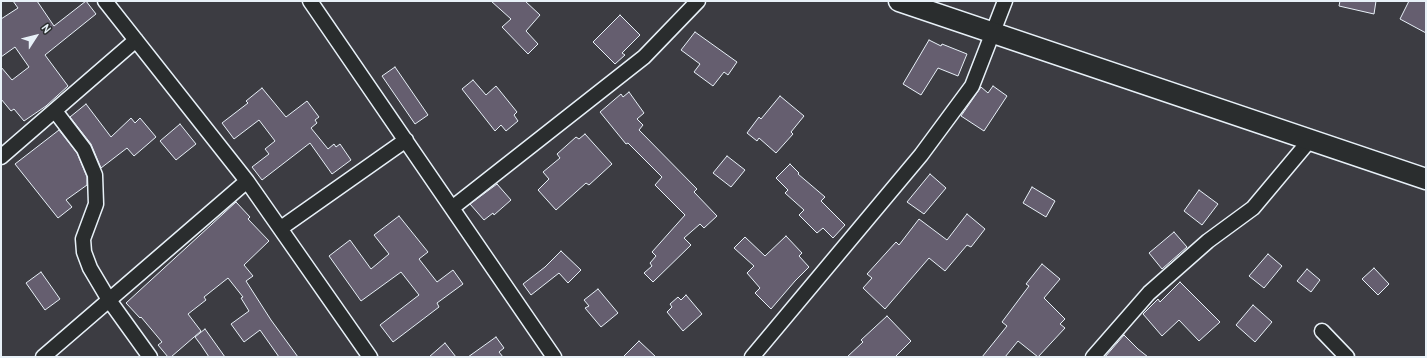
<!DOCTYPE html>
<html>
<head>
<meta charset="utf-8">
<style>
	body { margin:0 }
	#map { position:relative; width:1427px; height:358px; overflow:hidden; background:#3c3c42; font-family:Pangolin,sans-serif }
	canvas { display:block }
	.frame { position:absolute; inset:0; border:2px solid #e8f1f8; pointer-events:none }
	.north { position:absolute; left:16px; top:16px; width:40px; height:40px; -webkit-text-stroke:3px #2a2d2e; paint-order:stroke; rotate:54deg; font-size:11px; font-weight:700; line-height:16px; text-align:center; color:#e8f1f8 }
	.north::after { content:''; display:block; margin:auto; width:14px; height:18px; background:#e8f1f8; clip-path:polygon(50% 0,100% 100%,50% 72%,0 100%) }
</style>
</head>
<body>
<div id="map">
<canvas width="1427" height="358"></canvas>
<div class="frame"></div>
<div class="north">N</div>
</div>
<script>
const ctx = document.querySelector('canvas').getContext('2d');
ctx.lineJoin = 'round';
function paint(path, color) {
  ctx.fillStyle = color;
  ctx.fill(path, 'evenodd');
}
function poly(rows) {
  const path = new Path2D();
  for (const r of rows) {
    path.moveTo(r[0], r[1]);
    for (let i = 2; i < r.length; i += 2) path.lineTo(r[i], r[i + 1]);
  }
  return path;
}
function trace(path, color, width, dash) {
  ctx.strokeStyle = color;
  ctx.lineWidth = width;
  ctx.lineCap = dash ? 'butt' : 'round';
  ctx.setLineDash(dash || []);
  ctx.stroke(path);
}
const building = poly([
	[13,1,37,1,54,26,86,1,96,14,45,55,68,86,46,106,24,121,14,109,11,111,1,99,1,67,12,80,29,67,15,47,1,57,1,19,18,8,13,1],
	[491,1,525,1,540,15,526,31,538,44,528,54,502,27,511,19,491,1],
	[1340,1,1376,1,1374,14,1339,6,1340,1],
	[1409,1,1426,1,1426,33,1400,19,1409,1],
	[620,15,640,35,622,53,625,55,615,64,593,42,620,15],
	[695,32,737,62,728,75,724,72,713,86,694,72,700,64,681,50,695,32],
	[929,40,941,46,942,44,967,54,958,76,938,68,921,95,903,84,929,40],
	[395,67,428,115,415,124,382,76,395,67],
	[473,80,486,95,496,86,517,112,514,115,518,121,506,131,501,125,495,131,462,89,473,80],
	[993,86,1007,96,984,131,961,116,981,87,988,93,993,86],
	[262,88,286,117,307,101,319,117,315,120,317,123,311,128,328,149,334,144,336,147,340,144,351,160,332,174,310,143,262,180,252,167,269,154,265,149,275,141,259,120,234,139,222,123,248,103,246,101,262,88],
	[629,92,644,113,637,119,643,125,639,130,697,189,694,192,717,216,704,228,700,224,684,238,691,245,653,282,644,273,652,266,650,263,656,256,652,252,685,215,655,185,662,177,628,143,626,144,600,112,621,94,623,97,629,92],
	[780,96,804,116,791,132,793,134,776,153,759,138,757,141,747,133,759,117,761,119,780,96],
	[86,104,111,137,131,118,135,123,140,118,156,137,134,156,127,148,101,168,91,144,70,117,86,104],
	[180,124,196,144,176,160,160,141,180,124],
	[59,130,77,153,87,177,87,185,66,200,72,207,58,218,15,164,59,130],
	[585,134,612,164,589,185,586,183,556,210,538,190,549,179,543,172,560,158,557,154,576,137,579,139,585,134],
	[727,156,745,170,731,187,713,173,727,156],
	[790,164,799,173,798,174,825,197,821,201,845,225,833,238,823,228,817,233,799,215,804,210,785,193,788,190,776,178,790,164],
	[930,174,946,188,924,214,907,202,930,174],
	[497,184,511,200,494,215,493,213,484,220,470,204,497,184],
	[1032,187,1055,201,1046,217,1023,203,1032,187],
	[1199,190,1218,204,1202,225,1184,211,1199,190],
	[236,202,250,217,248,219,269,241,244,265,253,276,246,281,271,320,298,357,279,357,260,330,244,342,231,324,249,311,241,298,243,297,228,278,204,297,206,300,188,314,201,331,171,357,168,357,158,345,162,342,141,317,140,318,126,303,236,202],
	[967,214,985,229,971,247,967,245,945,271,929,258,885,309,863,288,872,278,867,274,896,242,899,245,919,219,947,240,967,214],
	[399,216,428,252,419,259,437,282,453,270,463,284,437,303,439,307,393,342,380,325,419,295,401,272,361,301,329,256,350,240,371,269,389,254,374,235,399,216],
	[1174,232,1187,247,1162,269,1149,253,1174,232],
	[786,236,802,253,799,256,809,267,795,281,771,309,755,293,760,288,747,273,754,266,734,248,745,237,765,256,786,236],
	[561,251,581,270,568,283,559,273,531,295,523,284,545,267,561,251],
	[1268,254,1282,266,1264,288,1249,276,1268,254],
	[1042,264,1060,279,1044,298,1065,319,1060,324,1065,328,1038,357,1018,341,1005,357,982,357,1007,326,1002,322,1029,286,1026,284,1042,264],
	[1374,268,1389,284,1378,295,1362,279,1374,268],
	[1307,269,1320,280,1311,292,1297,281,1307,269],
	[41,272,60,299,45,310,26,283,41,272],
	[1180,282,1220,322,1199,341,1179,320,1162,336,1143,314,1158,299,1160,302,1180,282],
	[598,289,618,313,601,327,585,308,589,306,584,300,598,289],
	[686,295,702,314,683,331,667,312,672,307,670,304,678,297,681,300,686,295],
	[1253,305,1272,322,1255,342,1236,325,1253,305],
	[887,316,911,341,895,357,847,357,863,342,861,340,887,316],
	[205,329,225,357,209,357,201,345,195,337,205,329],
	[1124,335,1138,349,1148,357,1105,357,1124,335],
	[496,337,504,348,499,352,503,357,468,357,496,337],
	[639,341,656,357,623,357,639,341],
	[445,343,456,357,429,357,445,343]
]);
paint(building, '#655e6f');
trace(building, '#e8f1f8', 1);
const street = poly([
	[105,1,247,181,370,357],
	[310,1,554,357],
	[55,111,84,149,95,175,96,204,83,239,84,252,90,268,109,300,150,357],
	[1,157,136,40],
	[452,208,644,57,698,1],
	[281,228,406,140],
	[1322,331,1347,357],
	[43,357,247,181],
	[752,357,921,155,972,86,1005,1],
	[1093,357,1149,293,1208,241,1253,208,1310,140]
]);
const secondary = poly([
	[899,1,1426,179]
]);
trace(street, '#e8f1f8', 17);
trace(secondary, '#e8f1f8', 23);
trace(street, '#2a2d2e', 14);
trace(secondary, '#2a2d2e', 20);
</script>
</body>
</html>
